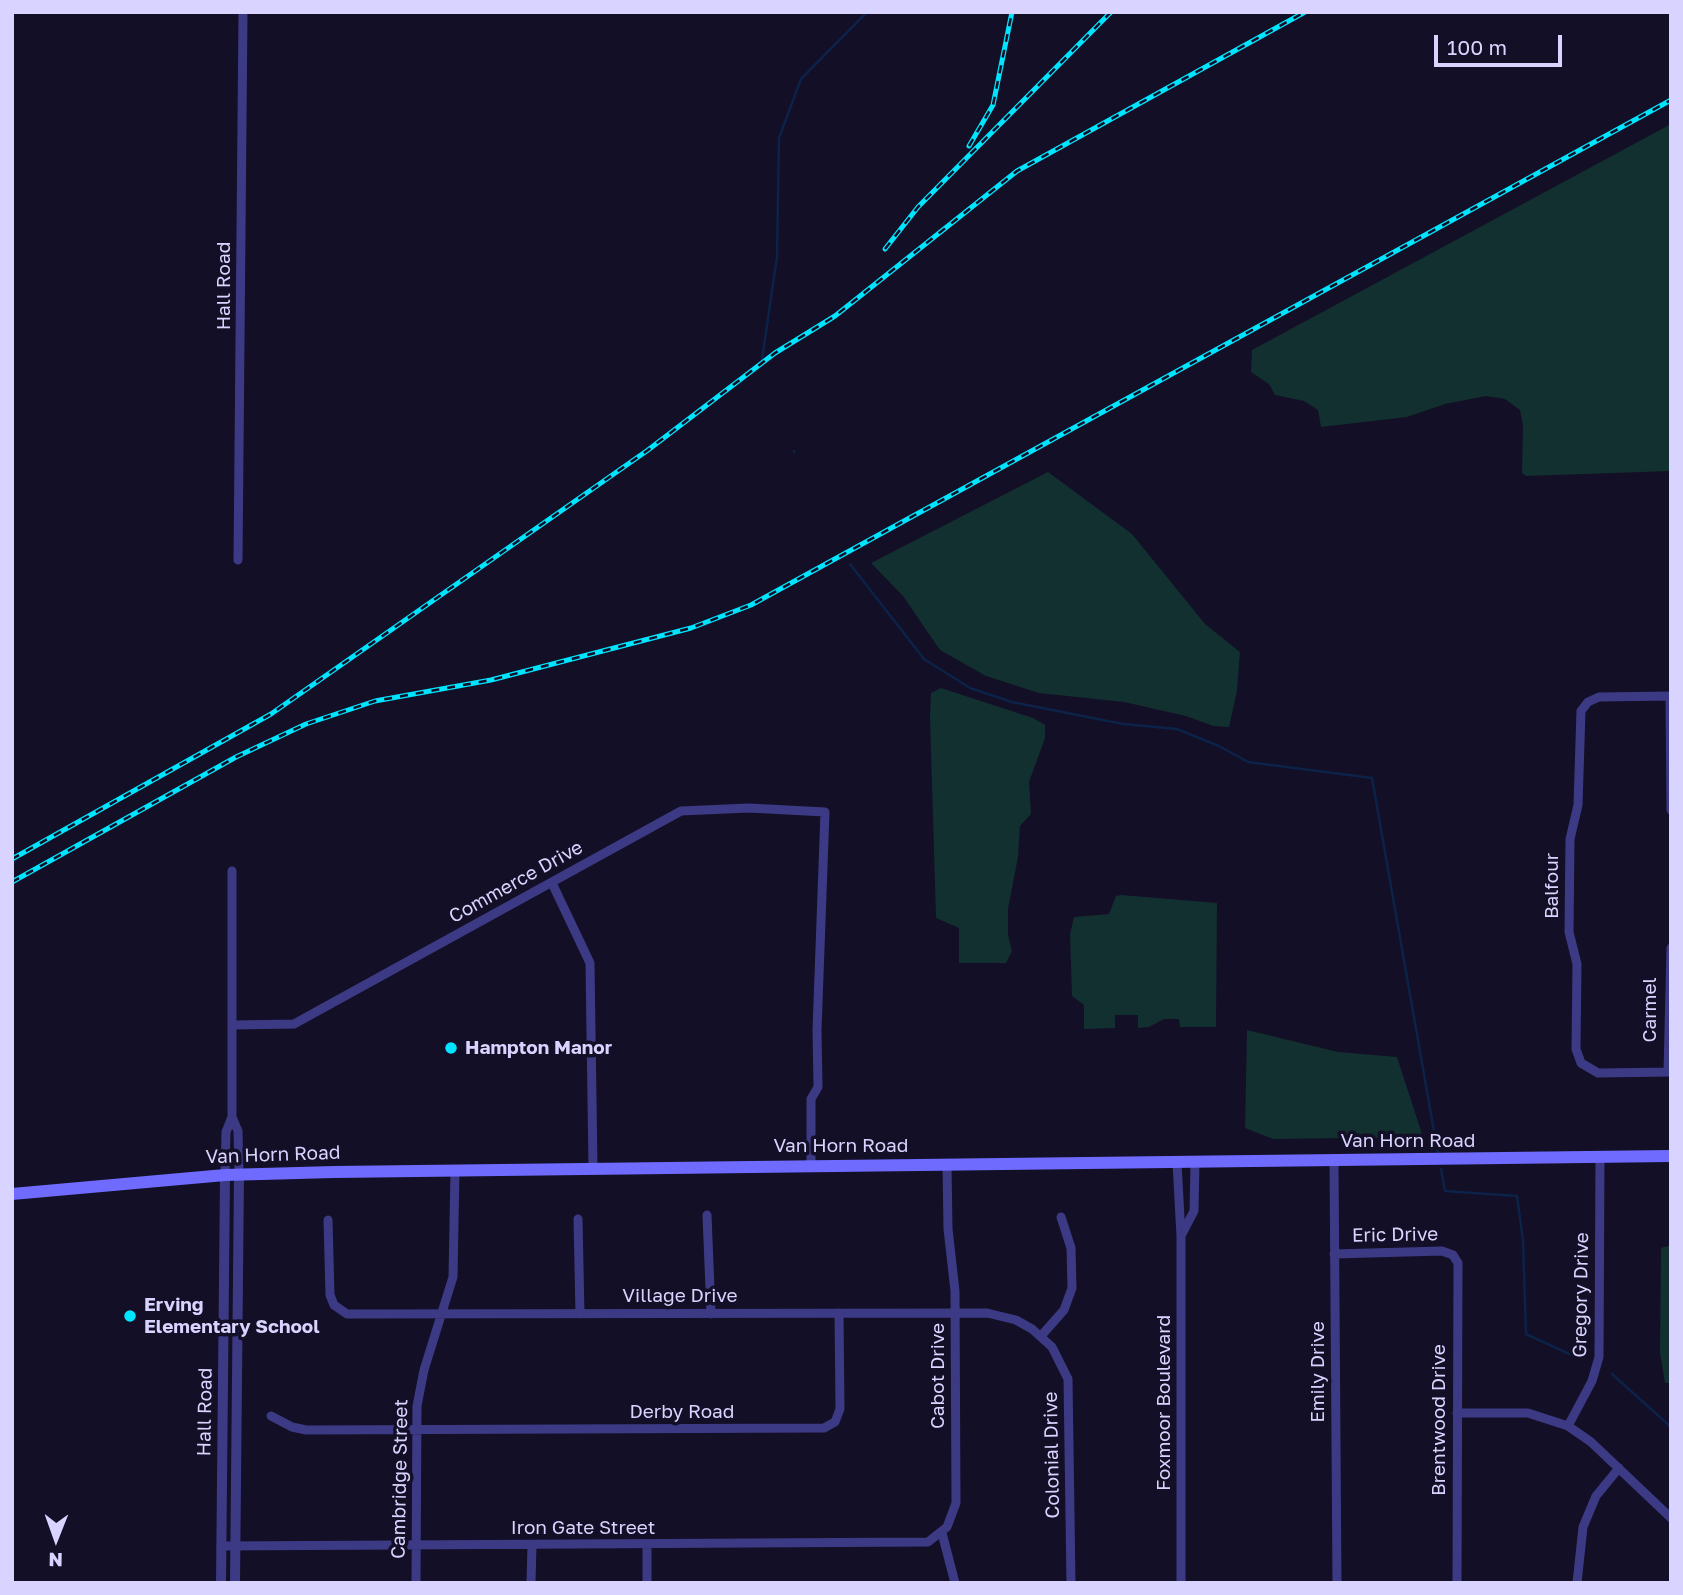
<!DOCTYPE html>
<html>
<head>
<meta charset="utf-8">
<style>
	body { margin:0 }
	#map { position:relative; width:1683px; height:1595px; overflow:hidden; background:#130f26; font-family:"Golos Text",sans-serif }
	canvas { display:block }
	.frame { position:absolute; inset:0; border:14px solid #d9d4ff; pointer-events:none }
	.north { position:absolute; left:21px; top:1504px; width:70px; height:70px; -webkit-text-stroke:5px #130f26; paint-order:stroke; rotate:181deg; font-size:19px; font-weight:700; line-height:28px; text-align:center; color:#d9d4ff }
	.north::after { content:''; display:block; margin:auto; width:24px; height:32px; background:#d9d4ff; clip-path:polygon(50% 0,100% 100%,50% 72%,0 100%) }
	.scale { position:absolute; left:1434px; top:35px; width:128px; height:32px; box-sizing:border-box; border:4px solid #d9d4ff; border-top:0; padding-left:9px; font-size:21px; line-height:24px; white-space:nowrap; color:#d9d4ff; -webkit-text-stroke:5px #130f26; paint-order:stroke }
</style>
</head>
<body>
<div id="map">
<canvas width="1683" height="1595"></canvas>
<div class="frame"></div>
<div class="north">N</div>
<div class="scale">100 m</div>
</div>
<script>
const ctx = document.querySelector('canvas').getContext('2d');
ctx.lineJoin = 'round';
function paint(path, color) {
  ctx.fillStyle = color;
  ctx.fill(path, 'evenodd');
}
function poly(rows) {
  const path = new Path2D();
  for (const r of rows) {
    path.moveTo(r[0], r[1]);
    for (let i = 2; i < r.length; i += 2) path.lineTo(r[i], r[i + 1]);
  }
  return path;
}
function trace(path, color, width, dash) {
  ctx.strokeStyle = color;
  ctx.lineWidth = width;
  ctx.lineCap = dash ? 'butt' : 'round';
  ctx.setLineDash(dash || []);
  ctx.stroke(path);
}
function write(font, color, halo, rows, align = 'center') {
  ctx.font = font + ' "Golos Text",sans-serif';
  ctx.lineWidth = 7;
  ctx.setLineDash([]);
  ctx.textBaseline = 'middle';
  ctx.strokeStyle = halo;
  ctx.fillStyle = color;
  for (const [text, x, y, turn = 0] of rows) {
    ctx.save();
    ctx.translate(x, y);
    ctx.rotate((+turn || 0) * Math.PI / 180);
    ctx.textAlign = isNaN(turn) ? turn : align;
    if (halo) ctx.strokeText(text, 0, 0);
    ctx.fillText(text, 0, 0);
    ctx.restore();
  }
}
paint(poly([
	[1671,124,1671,471,1526,476,1522,473,1523,425,1520,410,1505,399,1486,396,1445,404,1407,417,1321,427,1318,410,1304,401,1275,395,1269,384,1251,372,1252,350],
	[1048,472,1132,534,1205,624,1240,652,1237,691,1229,727,1213,726,1186,716,1124,702,1039,693,986,676,940,650,903,596,871,563],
	[941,688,1033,718,1045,725,1045,738,1029,782,1031,814,1020,826,1018,857,1008,909,1008,935,1012,951,1006,963,959,963,959,928,936,918,930,717,931,693],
	[1121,895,1217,903,1216,1027,1180,1027,1179,1019,1164,1019,1149,1027,1138,1028,1138,1015,1115,1015,1115,1028,1084,1029,1084,1005,1072,996,1070,934,1074,917,1109,914,1116,896],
	[1247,1030,1338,1052,1397,1057,1423,1137,1273,1139,1245,1128],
	[1671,1245,1671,1383,1665,1383,1660,1353,1661,1248]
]), '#12302f');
trace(poly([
	[762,359,777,257,779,138,801,79,867,12],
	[794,451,794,452],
	[850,564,924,659,970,688,1012,702,1123,724,1177,729,1219,746,1248,762,1372,778,1438,1154],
	[1441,1169,1445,1191,1517,1196,1523,1241,1526,1334,1578,1358],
	[1612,1374,1671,1427]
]), '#0c2248', 2.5);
trace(poly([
	[238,560,243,12],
	[1671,696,1599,697,1588,702,1581,711,1578,805,1570,839,1569,932,1577,964,1576,1049,1581,1063,1598,1073,1671,1072],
	[1670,697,1671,810],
	[552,883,590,963,593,1168],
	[234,1025,294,1024,681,811,749,808,825,812,817,1030,818,1087,811,1099,811,1166],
	[1668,1072,1671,948],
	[232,1117,238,1131,239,1174],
	[1334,1161,1337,1583],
	[1177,1163,1181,1236,1181,1583],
	[225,1175,226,1132,232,1117,232,871],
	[707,1215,711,1314],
	[578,1219,580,1314],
	[328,1220,330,1295,334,1305,347,1314,987,1313,1016,1320,1032,1329,1052,1347,1068,1379,1071,1583],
	[1182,1234,1194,1211,1195,1162],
	[1334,1254,1442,1251,1453,1255,1458,1263,1457,1583],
	[1041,1336,1064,1310,1072,1288,1071,1248,1061,1217],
	[1457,1413,1528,1413,1568,1426,1591,1442,1671,1518],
	[271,1416,292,1427,306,1430,824,1428,835,1422,840,1409,839,1313],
	[1568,1426,1592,1381,1599,1357,1600,1158],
	[942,1533,955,1583],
	[221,1546,928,1542,947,1527,956,1503,955,1291,948,1229,947,1165],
	[416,1583,417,1406,424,1370,453,1277,455,1170],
	[531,1583,532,1545],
	[647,1583,647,1545],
	[1577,1583,1583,1527,1596,1496,1619,1468]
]), '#3d3a85', 9);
trace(poly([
	[221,1583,225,1175],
	[235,1583,239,1174]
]), '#3d3a85', 10);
trace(poly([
	[12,1194,225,1175,334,1172,1671,1156]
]), '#6f6bff', 12);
const rail = poly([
	[969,146,993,105,1012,12],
	[885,249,918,207,1111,12],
	[12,859,271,714,648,450,775,353,835,316,1017,171,1305,12],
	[12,882,236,757,306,724,375,701,491,680,691,628,751,605,1671,100]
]);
trace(rail, '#00e5ff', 5);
trace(rail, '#130f26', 2.5, [8]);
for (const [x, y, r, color] of [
	[451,1048,7,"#00e5ff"],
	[130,1316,7,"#00e5ff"]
]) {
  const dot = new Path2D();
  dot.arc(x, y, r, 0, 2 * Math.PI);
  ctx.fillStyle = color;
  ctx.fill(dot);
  trace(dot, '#130f26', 2.5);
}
write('19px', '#d9d4ff', '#130f26', [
	["Hall Road",224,286,-90],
	["Commerce Drive",516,882,-29],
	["Balfour",1552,886,-90],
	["Carmel",1650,1010,-90],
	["Van Horn Road",1408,1141],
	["Van Horn Road",841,1146],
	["Van Horn Road",273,1155,-2],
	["Eric Drive",1395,1235,-1],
	["Gregory Drive",1581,1295,-89],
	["Village Drive",680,1296],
	["Emily Drive",1318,1372,-90],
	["Cabot Drive",938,1376,-90],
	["Foxmoor Boulevard",1164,1403,-90],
	["Hall Road",205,1412,-89],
	["Derby Road",682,1412],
	["Brentwood Drive",1439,1420,-90],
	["Colonial Drive",1052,1455,-91],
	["Cambridge Street",400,1479,-89],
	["Iron Gate Street",583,1528]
]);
write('bold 19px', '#d9d4ff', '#130f26', [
	["Hampton Manor",465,1048],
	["Erving",144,1305],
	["Elementary School",144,1327]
], 'left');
</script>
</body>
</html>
